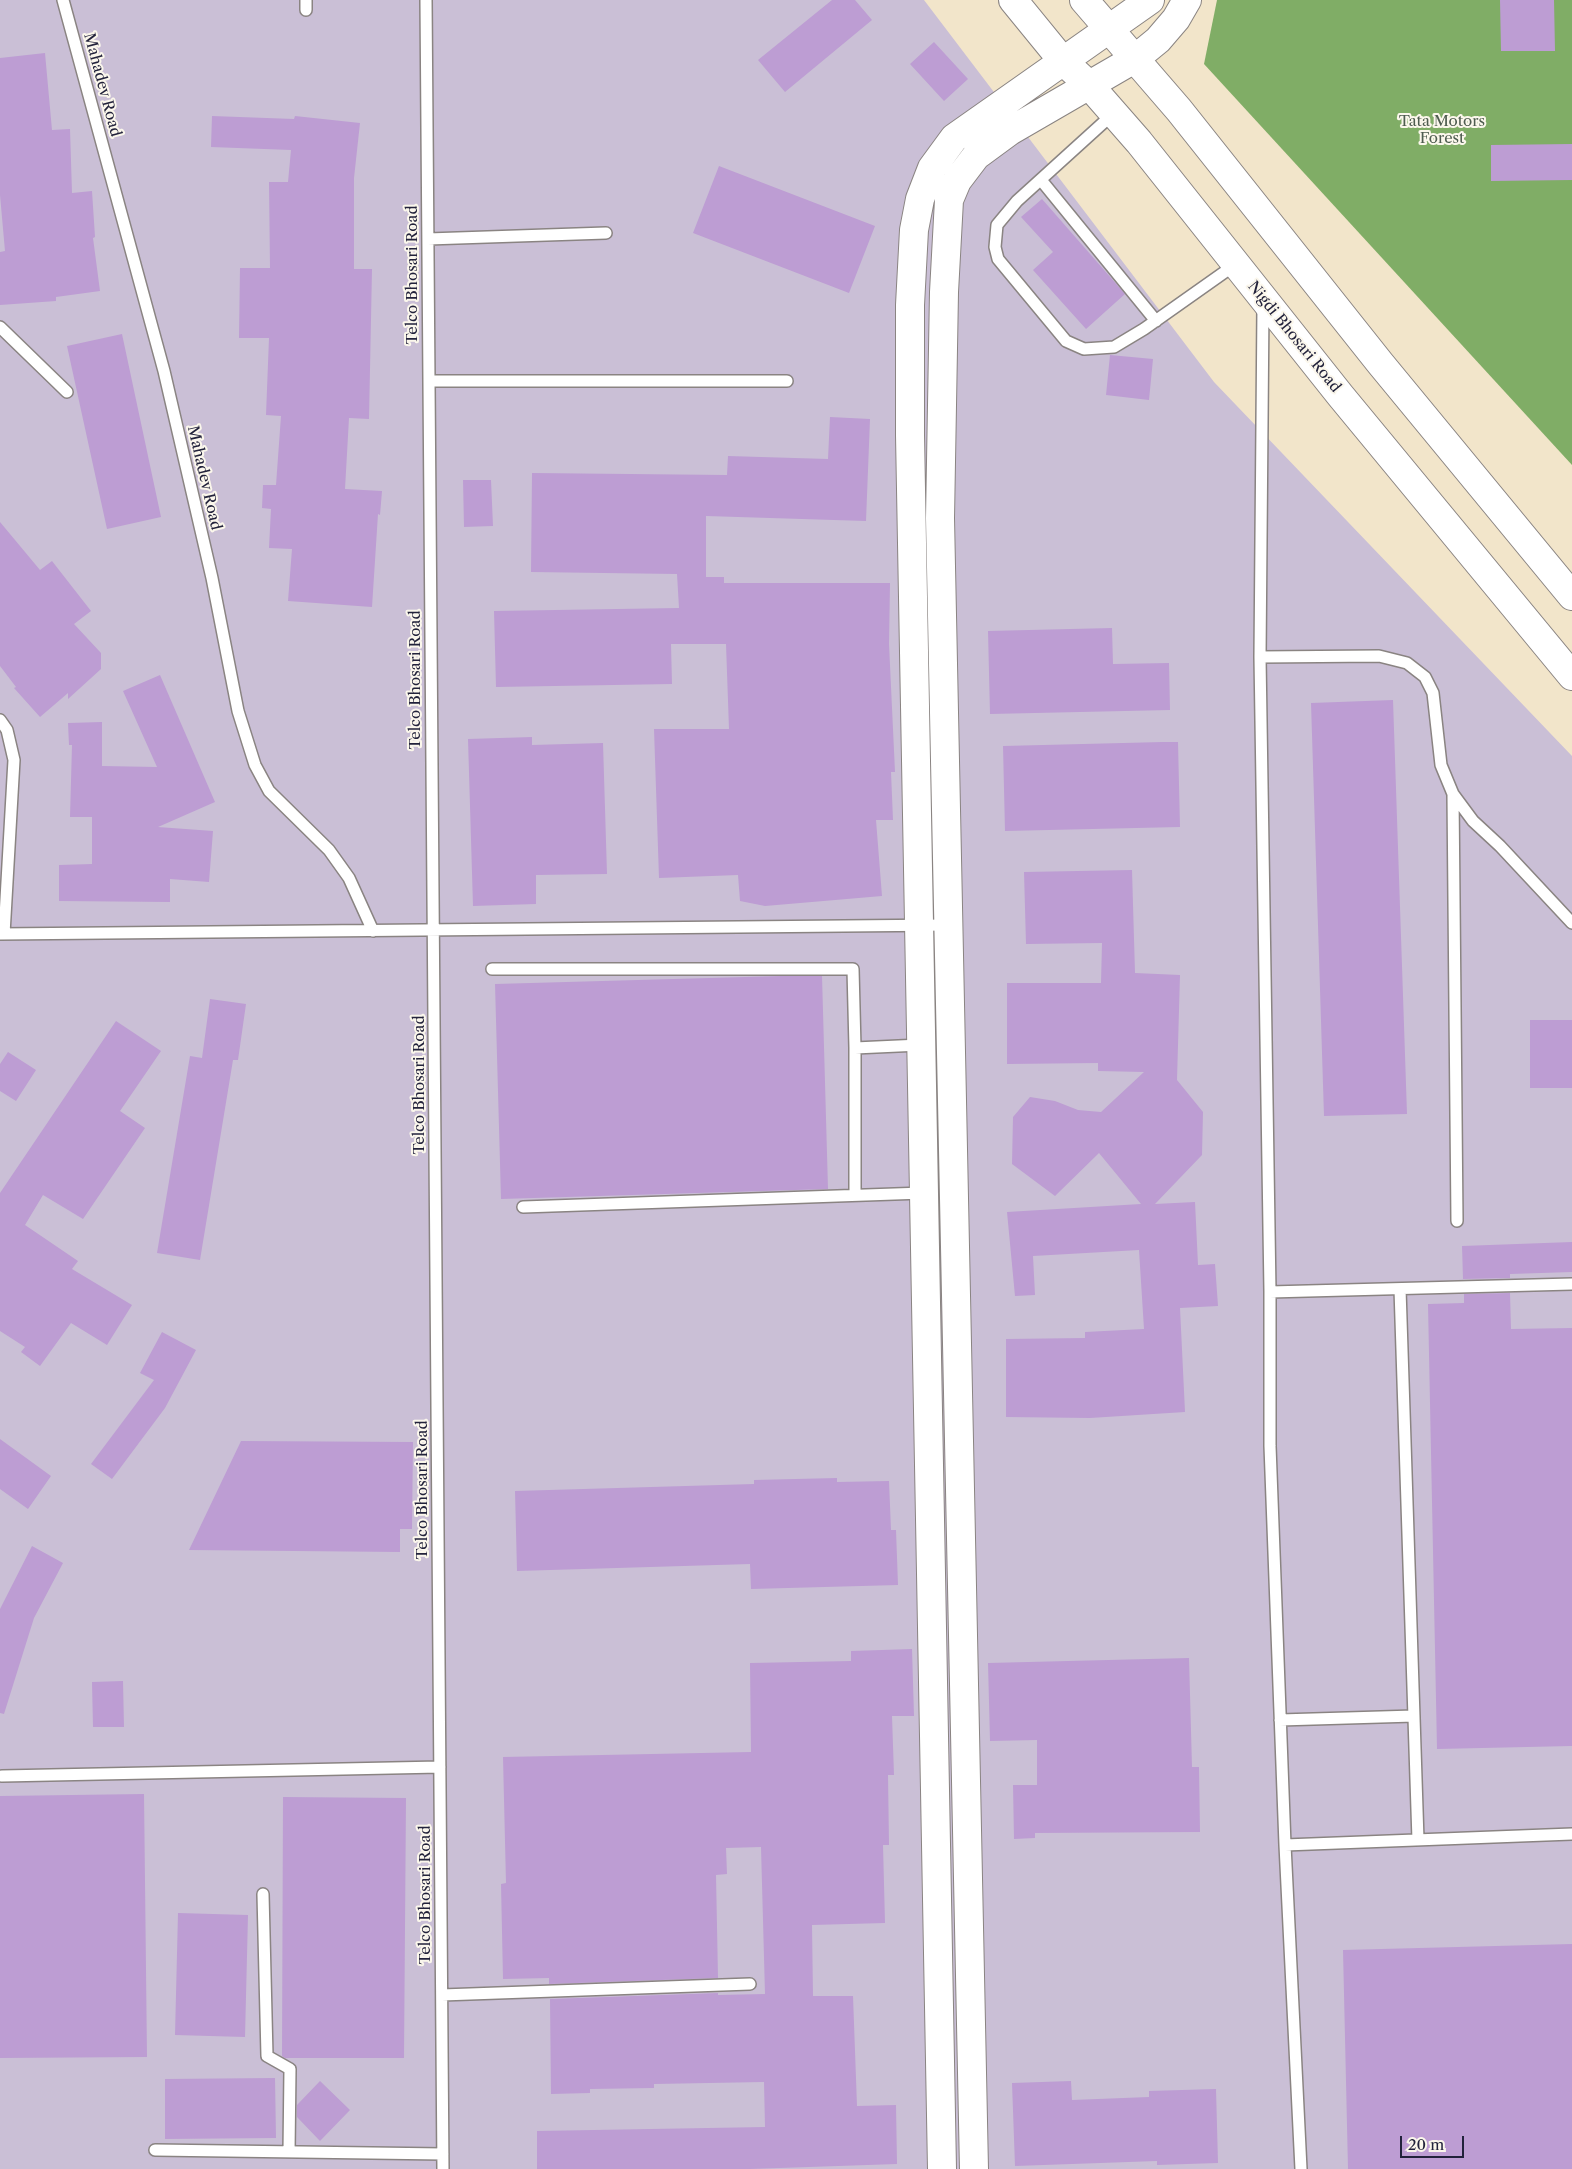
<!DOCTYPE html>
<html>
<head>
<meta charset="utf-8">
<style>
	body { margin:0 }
	#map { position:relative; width:1572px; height:2169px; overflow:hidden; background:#f2e5ca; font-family:"Libre Caslon Text",serif }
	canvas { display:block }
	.scale { position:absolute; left:1400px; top:2136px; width:64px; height:22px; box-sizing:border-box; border:2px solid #22223b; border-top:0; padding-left:6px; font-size:15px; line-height:18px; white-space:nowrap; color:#22223b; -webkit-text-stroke:4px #fbf7ec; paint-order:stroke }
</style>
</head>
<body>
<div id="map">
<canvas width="1572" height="2169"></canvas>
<div class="scale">20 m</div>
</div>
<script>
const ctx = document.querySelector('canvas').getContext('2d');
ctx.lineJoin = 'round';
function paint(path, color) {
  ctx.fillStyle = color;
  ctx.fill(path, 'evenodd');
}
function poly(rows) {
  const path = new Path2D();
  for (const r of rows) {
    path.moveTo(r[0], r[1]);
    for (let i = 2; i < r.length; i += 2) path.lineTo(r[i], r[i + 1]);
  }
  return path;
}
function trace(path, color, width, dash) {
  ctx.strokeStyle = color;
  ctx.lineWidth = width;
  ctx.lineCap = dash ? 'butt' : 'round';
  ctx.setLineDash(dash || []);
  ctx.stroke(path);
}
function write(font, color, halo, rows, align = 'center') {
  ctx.font = font + ' "Libre Caslon Text",serif';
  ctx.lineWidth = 4;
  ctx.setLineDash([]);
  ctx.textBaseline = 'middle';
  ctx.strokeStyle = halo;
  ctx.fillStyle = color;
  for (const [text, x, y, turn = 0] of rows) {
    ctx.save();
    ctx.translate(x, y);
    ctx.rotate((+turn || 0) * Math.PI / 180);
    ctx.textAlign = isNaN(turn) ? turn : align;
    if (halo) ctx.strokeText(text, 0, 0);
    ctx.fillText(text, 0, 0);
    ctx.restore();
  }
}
paint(poly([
	[0,0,924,0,1214,382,1572,756,1572,2169,0,2169]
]), '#cabfd6');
paint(poly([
	[1217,0,1572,0,1572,465,1204,64]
]), '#80ad66');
paint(poly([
	[832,0,855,0,872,20,785,92,758,60],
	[1500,0,1554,0,1555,51,1501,51],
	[934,42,968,79,944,101,910,64],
	[45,53,52,130,70,129,72,193,92,191,95,237,93,238,100,291,56,297,56,301,0,305,0,252,5,251,0,195,0,58],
	[212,116,294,119,295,116,360,123,354,178,354,269,372,269,369,419,349,418,345,489,382,491,380,515,378,514,372,607,288,601,292,549,269,548,271,509,262,508,263,485,276,485,281,416,266,415,269,338,239,338,240,268,270,268,269,182,288,182,291,150,211,147],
	[1572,144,1572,180,1491,181,1491,145],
	[719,166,875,226,849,293,693,233],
	[1042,199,1125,294,1086,329,1033,270,1053,252,1021,217],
	[122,334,161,517,107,529,67,346],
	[1110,355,1153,359,1149,400,1106,395],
	[830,417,870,419,866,521,706,516,706,577,724,577,724,583,890,583,889,644,895,772,891,772,893,820,876,820,882,896,765,906,740,901,738,875,659,878,654,729,729,729,726,644,671,644,672,684,496,687,494,611,679,608,677,574,531,572,532,473,727,475,728,456,828,459],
	[463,480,491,480,493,526,464,527],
	[0,522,40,570,52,561,91,611,74,624,101,653,101,669,68,699,68,693,40,717,14,688,16,687,0,666],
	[1112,628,1113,664,1169,663,1170,710,990,714,988,631],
	[160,675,215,802,158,827,213,831,209,882,170,879,170,902,59,901,59,865,92,864,92,817,70,817,72,745,69,745,68,723,102,722,102,766,157,767,123,691],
	[1393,700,1407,1114,1324,1116,1311,703],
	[532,737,532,745,603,743,607,874,536,875,536,904,473,906,468,739],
	[1163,742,1178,742,1180,827,1005,831,1003,746],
	[1132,870,1135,973,1180,975,1177,1080,1203,1112,1202,1155,1155,1204,1195,1202,1198,1265,1215,1264,1218,1306,1180,1308,1185,1412,1090,1418,1006,1417,1006,1339,1085,1338,1085,1332,1144,1329,1139,1250,1033,1256,1035,1295,1015,1296,1007,1212,1141,1204,1099,1153,1055,1196,1012,1164,1013,1117,1030,1097,1055,1101,1078,1110,1101,1112,1144,1072,1098,1071,1098,1063,1007,1064,1007,983,1101,983,1102,943,1026,944,1024,872],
	[781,976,822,976,828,1189,501,1199,495,984],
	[210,999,246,1004,238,1060,233,1060,200,1260,157,1253,190,1056,202,1058],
	[1530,1020,1572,1020,1572,1088,1530,1088],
	[116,1021,161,1051,120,1111,145,1128,83,1219,43,1195,25,1225,78,1261,72,1269,132,1305,107,1345,71,1323,40,1366,21,1352,25,1347,0,1331,0,1193],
	[8,1052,36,1070,16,1101,0,1091,0,1064],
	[1572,1242,1572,1272,1510,1274,1510,1278,1463,1279,1462,1246],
	[1510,1293,1511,1329,1572,1328,1572,1746,1437,1749,1428,1304,1464,1303,1464,1294],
	[162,1332,196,1350,165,1408,112,1479,91,1464,154,1380,140,1373],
	[0,1439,51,1476,28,1509,0,1489],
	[241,1441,413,1442,412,1529,400,1529,400,1552,189,1550],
	[837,1478,837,1482,889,1481,891,1530,896,1530,898,1585,751,1589,750,1564,517,1571,515,1491,754,1484,754,1480],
	[32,1546,63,1563,34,1618,4,1714,0,1713,0,1609],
	[912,1649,914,1716,892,1716,894,1775,888,1775,889,1845,883,1845,885,1923,812,1925,813,1996,853,1996,857,2106,896,2105,897,2164,750,2169,537,2169,537,2131,765,2127,764,2082,654,2084,654,2088,590,2089,590,2093,551,2094,550,1999,718,1993,718,1995,765,1994,761,1847,726,1848,727,1874,716,1875,718,1978,549,1984,549,1978,503,1979,501,1884,506,1883,503,1757,751,1752,750,1663,851,1661,851,1651],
	[1189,1658,1192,1767,1199,1767,1200,1832,1035,1833,1035,1838,1014,1839,1013,1785,1037,1785,1037,1740,990,1741,988,1663],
	[123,1681,124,1727,93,1727,92,1682],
	[144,1794,147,2057,0,2058,0,1796],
	[283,1797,406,1798,404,2058,285,2058,282,2056],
	[178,1913,248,1915,245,2037,175,2035],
	[1572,1944,1572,2169,1348,2169,1343,1950],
	[275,2078,276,2138,165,2139,165,2079],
	[320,2081,350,2110,320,2141,297,2117,297,2105],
	[1071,2081,1072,2100,1149,2097,1149,2091,1216,2089,1218,2163,1157,2165,1157,2161,1015,2166,1012,2083]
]), '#bd9dd3');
const lane = poly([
	[63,0,164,371,212,578,238,711,255,765,269,791,329,850,349,878,373,931],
	[306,0,306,10],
	[426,0,443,2169],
	[1114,113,1017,201,997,225,995,247,998,259,1066,341,1084,349,1114,347,1144,329,1236,264],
	[1041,180,1156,321],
	[428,239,606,233],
	[1263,305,1260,657,1270,1292,1270,1446,1285,1845],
	[0,327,67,392],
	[429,381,787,381],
	[1260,657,1379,656,1407,663,1425,677,1433,693,1441,765,1453,794,1473,821,1500,846,1572,923],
	[0,720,7,730,14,760,4,934],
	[1453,794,1457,1221],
	[0,934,949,925],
	[492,969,853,969,855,1048,920,1045],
	[855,1048,855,1195],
	[523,1207,923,1193],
	[1400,1289,1418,1840],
	[1270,1292,1572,1284],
	[1280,1720,1414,1716],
	[2,1776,440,1767],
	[263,1894,267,2056,290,2069,289,2152],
	[442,1995,750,1984],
	[155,2150,443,2154],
	[1301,2169,1285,1845,1572,1834]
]);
const secondary = poly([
	[942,2169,910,435,910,305,914,230,920,199,932,168,954,138,1150,0],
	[974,2169,940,518,944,292,949,200,957,181,976,156,1010,131,1136,58,1158,40,1176,19,1187,0]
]);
const primary = poly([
	[1013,0,1062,60,1090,86,1139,142,1340,395,1572,676],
	[1084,0,1179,110,1380,363,1572,596]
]);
trace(lane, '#8a8482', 14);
trace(secondary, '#8a8482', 30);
trace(primary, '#8a8482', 30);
trace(lane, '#fff', 11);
trace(secondary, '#fff', 28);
trace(primary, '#fff', 28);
write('15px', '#22223b', '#fbf7ec', [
	["Mahadev Road",102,85,75],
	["Telco Bhosari Road",413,275,-90],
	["Nigdi Bhosari Road",1294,337,51],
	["Mahadev Road",204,478,77],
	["Telco Bhosari Road",416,680,-90],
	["Telco Bhosari Road",420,1085,-90],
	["Telco Bhosari Road",423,1490,-90],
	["Telco Bhosari Road",426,1895,-90]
]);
write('15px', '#4e5c4f', '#fbf7ec', [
	["Tata Motors",1442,122],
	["Forest",1442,139]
]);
</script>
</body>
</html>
